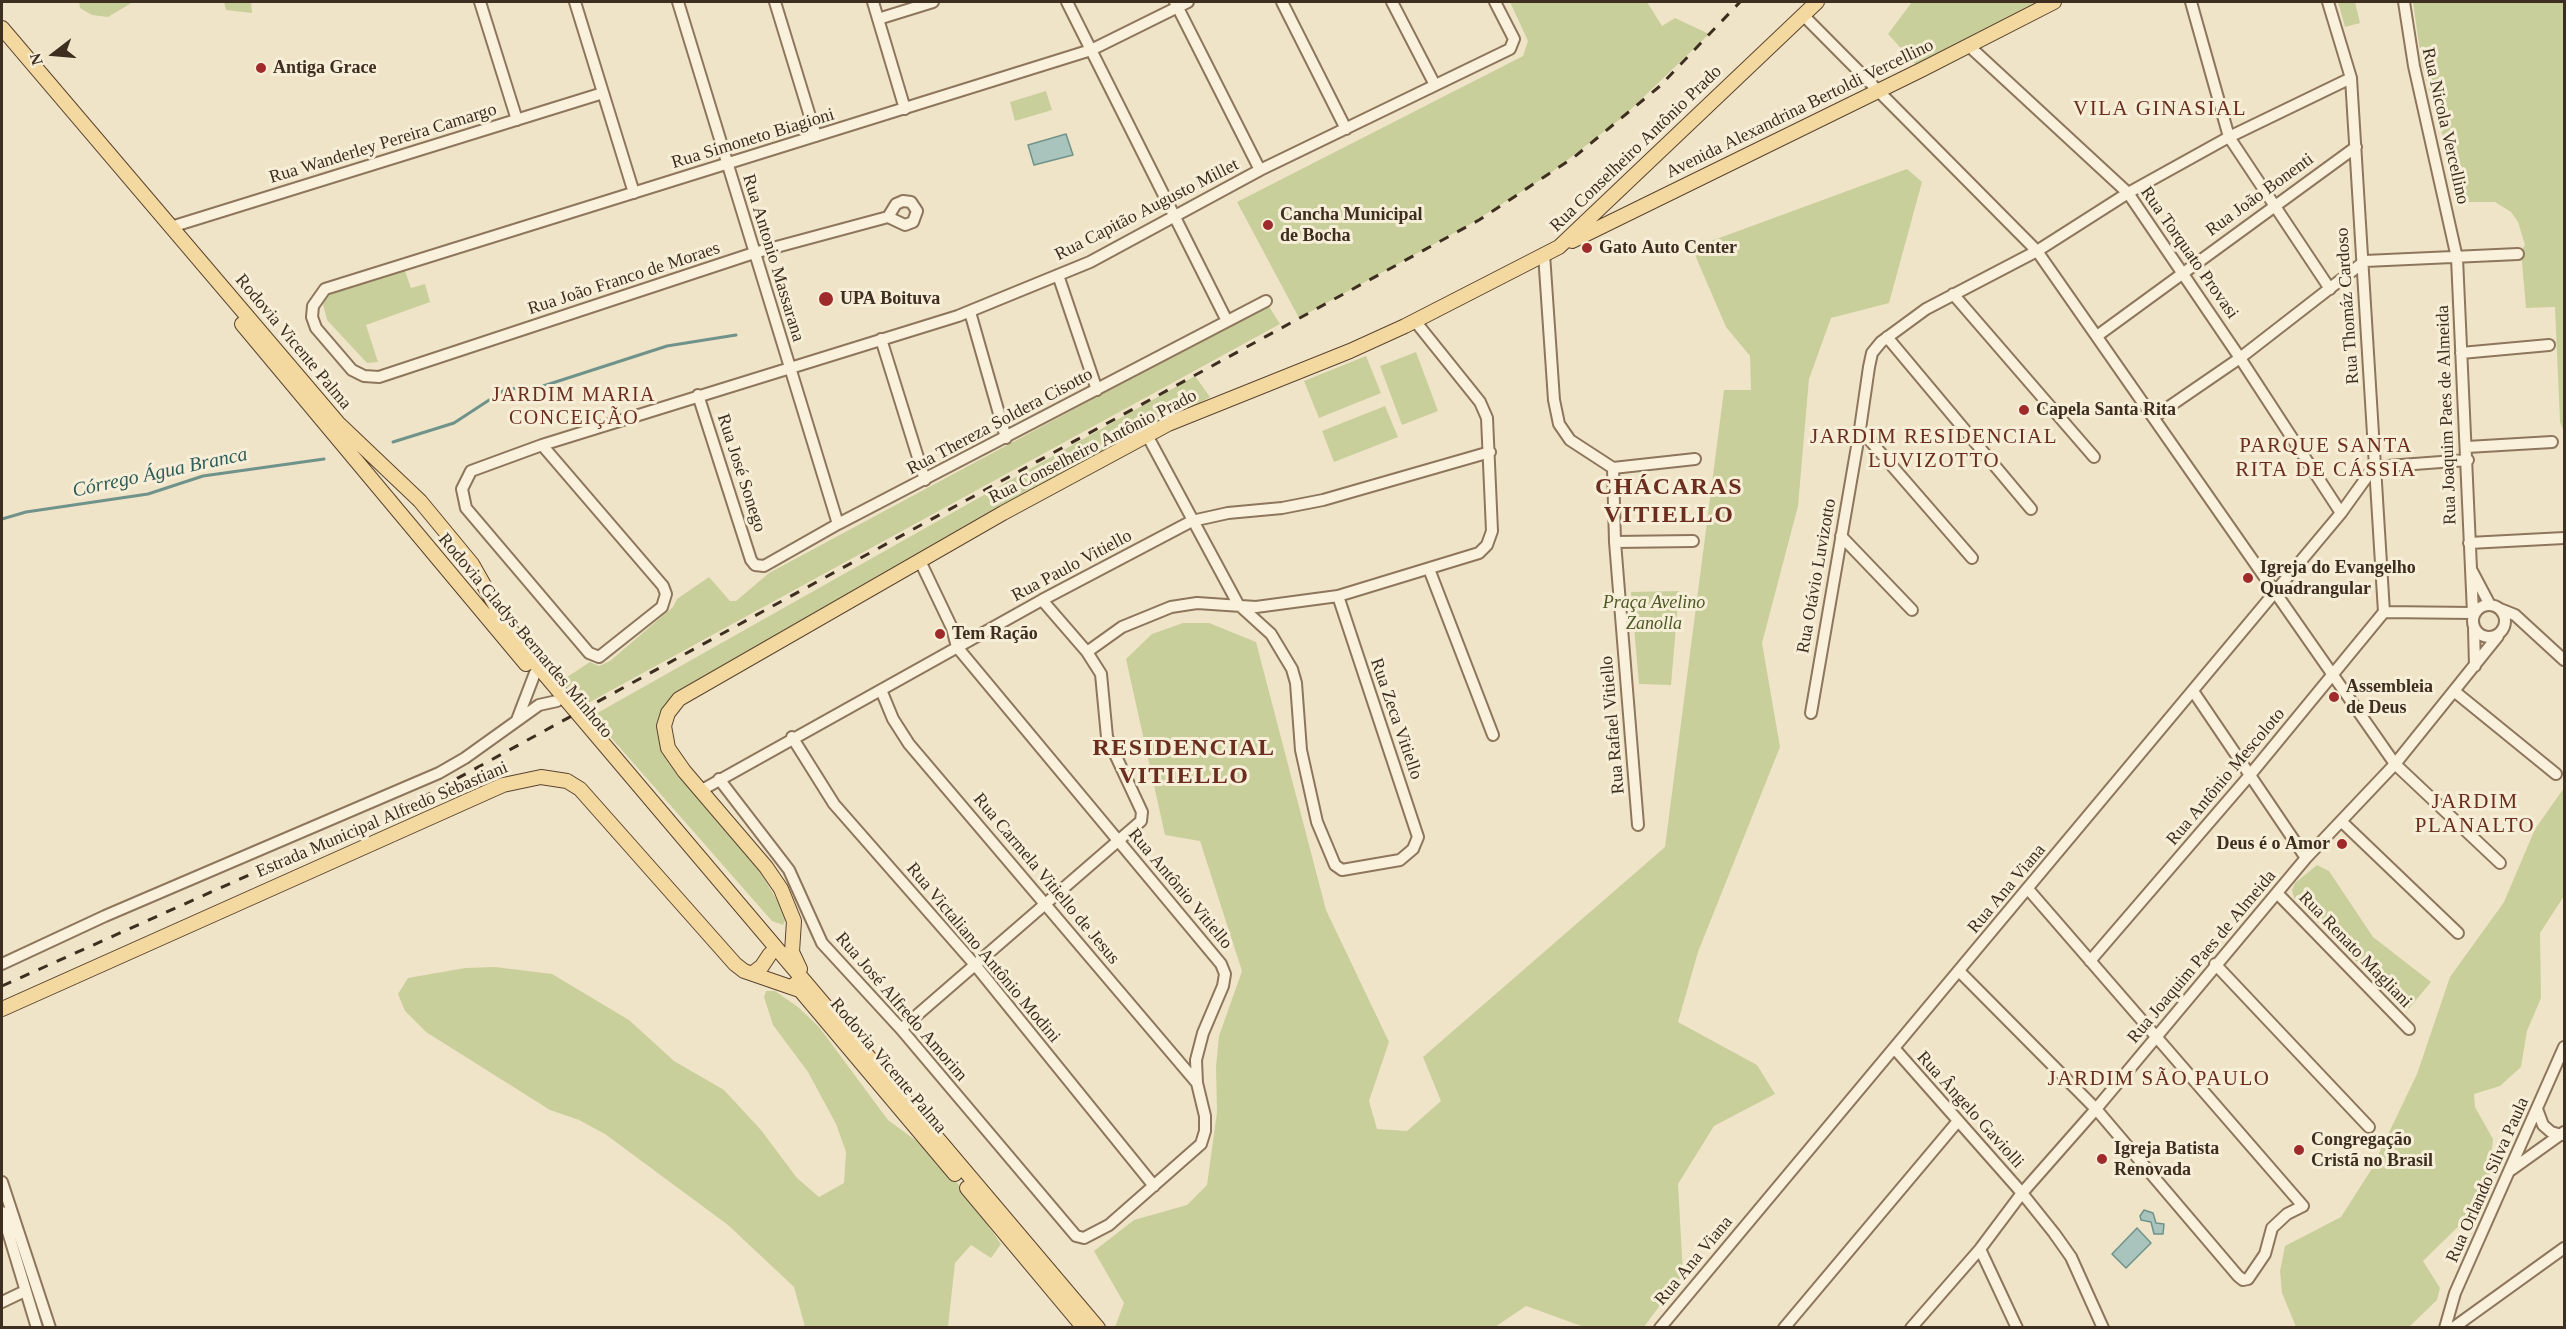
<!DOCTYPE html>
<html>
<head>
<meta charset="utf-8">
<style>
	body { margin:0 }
	#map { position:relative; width:2566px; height:1329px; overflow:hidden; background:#f0e4c8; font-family:Georgia,serif }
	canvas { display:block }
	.frame { position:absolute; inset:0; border:3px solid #3d2e20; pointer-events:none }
	.north { position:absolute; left:24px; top:24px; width:60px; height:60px; -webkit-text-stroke:4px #f7eed8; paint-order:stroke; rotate:254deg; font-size:16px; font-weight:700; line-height:24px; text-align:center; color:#3d2e20 }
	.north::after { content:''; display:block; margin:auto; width:21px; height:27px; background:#3d2e20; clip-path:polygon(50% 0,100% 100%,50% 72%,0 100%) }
</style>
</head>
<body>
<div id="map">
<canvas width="2566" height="1329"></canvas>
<div class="frame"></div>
<div class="north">N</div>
</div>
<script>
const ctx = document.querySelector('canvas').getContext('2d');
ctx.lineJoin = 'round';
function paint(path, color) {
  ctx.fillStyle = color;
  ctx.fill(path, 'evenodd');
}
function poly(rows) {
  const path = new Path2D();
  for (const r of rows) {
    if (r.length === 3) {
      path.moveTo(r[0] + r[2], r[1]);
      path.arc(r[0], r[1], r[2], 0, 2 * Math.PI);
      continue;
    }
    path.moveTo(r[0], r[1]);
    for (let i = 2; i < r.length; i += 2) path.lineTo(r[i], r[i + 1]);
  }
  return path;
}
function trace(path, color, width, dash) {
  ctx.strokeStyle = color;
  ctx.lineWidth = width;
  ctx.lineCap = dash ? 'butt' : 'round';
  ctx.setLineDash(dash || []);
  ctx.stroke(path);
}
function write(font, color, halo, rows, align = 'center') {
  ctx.font = font + ' Georgia,serif';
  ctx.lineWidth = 6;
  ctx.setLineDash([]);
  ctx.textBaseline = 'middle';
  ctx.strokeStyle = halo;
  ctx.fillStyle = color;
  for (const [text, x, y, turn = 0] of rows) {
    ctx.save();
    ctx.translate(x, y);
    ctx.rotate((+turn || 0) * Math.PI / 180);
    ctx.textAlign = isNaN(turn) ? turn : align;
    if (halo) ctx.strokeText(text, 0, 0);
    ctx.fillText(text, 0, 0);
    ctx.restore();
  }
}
paint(poly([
	[79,2,133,2,108,17,92,15,80,8],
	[224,2,251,2,252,13,226,10],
	[1510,2,1647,2,1662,26,1675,18,1709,34,1624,116,1548,175,1467,226,1299,318,1237,202,1523,56,1528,41],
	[1912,2,2039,2,1917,66,1888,34],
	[2338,2,2355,2,2360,23,2345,27],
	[2413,2,2564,2,2564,432,2560,422,2555,307,2526,308,2521,251,2525,245,2518,222,2511,212,2495,202,2462,202,2422,65],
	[1046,91,1052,110,1015,121,1010,102],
	[1907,169,1922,182,1889,303,1831,318,1809,379,1798,506,1762,643,1780,747,1698,952,1678,1022,1757,1065,1775,1094,1714,1126,1678,1184,1683,1274,1644,1327,1584,1327,1526,1306,1495,1327,1115,1327,1124,1303,1094,1251,1134,1220,1187,1205,1207,1185,1217,1112,1216,1067,1219,1036,1242,971,1200,841,1165,835,1126,659,1152,634,1183,623,1209,623,1256,642,1326,910,1389,1042,1369,1101,1377,1129,1407,1131,1441,1101,1423,1057,1665,847,1724,390,1751,390,1750,356,1726,327,1692,248],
	[405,271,411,288,425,284,430,302,366,325,378,362,367,363,327,320,323,304,330,291],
	[1268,305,1280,324,579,708,558,683,590,662,599,666,610,661,673,607,677,599,709,577,730,601,736,601,769,573],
	[1416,352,1438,411,1402,425,1380,366],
	[1366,356,1381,393,1319,418,1304,381],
	[1195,376,1210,397,680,691,662,748,759,870,787,917,783,925,772,921,592,716],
	[1385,406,1398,437,1334,462,1322,431],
	[1679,591,1671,685,1639,684,1631,592],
	[2564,788,2564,896,2540,933,2541,998,2527,1031,2521,1067,2500,1086,2474,1094,2475,1107,2493,1139,2488,1185,2466,1219,2423,1261,2440,1288,2437,1300,2409,1327,2296,1327,2282,1293,2280,1271,2285,1246,2341,1217,2371,1170,2417,1074,2450,977,2504,902,2535,829],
	[2317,865,2329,871,2373,937,2431,982,2406,1012,2294,898,2292,890,2295,883],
	[495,967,552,974,629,1020,674,1061,724,1090,761,1130,797,1178,819,1197,844,1183,846,1152,836,1124,808,1072,773,1025,764,997,766,991,775,991,798,1007,819,1027,888,1120,918,1142,959,1185,1001,1244,991,1258,971,1245,955,1263,948,1327,805,1327,794,1287,728,1225,605,1134,579,1120,550,1110,426,1032,405,1011,398,994,408,978,465,968]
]), '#c9cf9b');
const water = poly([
	[1066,134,1073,155,1034,165,1028,145,1066,134],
	[2144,1210,2153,1213,2156,1223,2164,1224,2163,1234,2154,1234,2151,1222,2141,1220,2140,1216,2144,1210],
	[2137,1228,2151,1243,2126,1268,2112,1254,2137,1228]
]);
paint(water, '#a9c4bc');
trace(water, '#6f938a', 1.5);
trace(poly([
	[393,442,454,423,506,389,540,387,667,346,736,335],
	[2,519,26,512,148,494,203,476,324,459]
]), '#6f938a', 3);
const minor = poly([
	[480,2,517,120],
	[575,2,634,193],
	[678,2,838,524],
	[775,2,816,136],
	[873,2,905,109],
	[1067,2,1227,321],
	[1175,2,1260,170],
	[1282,2,1346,129],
	[1392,2,1435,85],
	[2191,2,2229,137,2330,289],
	[2328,2,2351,78,2384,612],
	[1803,15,2037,251,2395,764,2500,863],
	[878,19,933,2],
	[1969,46,2128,193,2240,358,2341,513],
	[903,201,911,202,917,211,913,222,905,225,888,217,896,204,903,201],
	[888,217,754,253,379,377,364,376,352,370,316,328,312,317,313,306,325,289,1091,50,1188,2],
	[171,227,603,93],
	[1544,254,1554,400,1559,424,1570,440,1613,468,1615,542,1638,825],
	[1058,275,1097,390],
	[1953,294,2094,457],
	[970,312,1006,438],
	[2097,336,2356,147],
	[1887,337,2031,509],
	[881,339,925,480],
	[2461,353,2549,345],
	[698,395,751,560,755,565,764,566,838,524,1266,301],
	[2154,417,2240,358,2365,261,2518,254],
	[1860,429,1972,558],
	[1147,435,1238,604,1271,634,1292,669,1296,683,1301,750,1317,822,1335,865,1342,870,1400,860,1413,849,1418,837,1338,596],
	[542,445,663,586,666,594,662,607,599,657,589,653,466,508,462,489,471,471,542,445,958,316,1090,262,1260,170,1510,49,1514,39,1495,2],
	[2467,447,2552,442],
	[1613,468,1695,459],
	[1841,536,1912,610],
	[1615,542,1693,541],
	[2469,543,2564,538],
	[1429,569,1493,735],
	[2472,571,2490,605],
	[2489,621,16],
	[2500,609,2515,615,2564,660],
	[2384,612,2473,613,2457,258,2414,66,2404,2],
	[2474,629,2475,666],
	[1087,652,1122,627,1171,607,1197,603,1256,607,1338,596,1479,553,1487,545,1492,531,1487,418,1480,402,1415,321],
	[881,690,893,719,909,744,1197,1083],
	[2193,691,2306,858],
	[2454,691,2556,774],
	[1811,713,1860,429,1869,367,1872,353,1881,342,1926,309,2037,251,2128,193,2229,137,2351,78],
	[517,720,535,673],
	[792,737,834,804,976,966,1154,1186],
	[719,779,789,870,822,943,901,1029,1076,1236,1084,1238,1109,1225,1201,1144,1205,1131,1205,1116,1197,1083,1196,1060,1203,1033,1223,986,1225,974,1221,964,957,647,952,628,920,561],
	[700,791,1042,600,1192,521,1228,513,1282,508,1323,500,1490,452],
	[2341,821,2458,933],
	[2277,893,2409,1029],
	[2090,961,2250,775,2384,612],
	[2,964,105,916,439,773,465,758,539,705,557,701],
	[2215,964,2369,1127],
	[1959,971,2096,1109,2238,1276,2243,1280,2248,1279,2265,1254,2272,1228,2287,1214,2303,1206,2028,889],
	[901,1029,1141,821,1142,812,1107,737,1101,674,1087,652,1042,600],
	[1894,1048,2022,1193,2054,1233,2071,1257,2103,1328],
	[2537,1109,2543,1125,2551,1132,2561,1135],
	[2511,1170,2564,1132],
	[2,1182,50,1328],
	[2,1212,37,1328],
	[1980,1249,2017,1328],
	[2,1302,25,1291],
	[1660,1328,2341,513,2374,467,2468,460],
	[1784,1328,1958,1121],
	[1911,1328,1980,1249,2022,1193,2096,1109,2306,858,2395,764,2498,636],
	[2445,1328,2455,1293,2564,1047],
	[2453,1328,2564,1248]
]);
const major = poly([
	[2,28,338,423,420,501,472,564,502,617,530,657,1098,1328],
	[1572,241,1921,70,2054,2],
	[242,324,526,664],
	[800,969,792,952,794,921,781,889,766,867,684,771,668,748,664,726,668,713,679,699,1003,513,1168,424,1350,351,1405,326,1559,247,1817,2],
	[753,973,762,966,770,954],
	[795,984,955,1174],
	[2,1009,503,785,541,777,567,781,580,789,735,964,744,971,802,991],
	[967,1188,1084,1328]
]);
trace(minor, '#8d765c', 14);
trace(major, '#5b4430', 16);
trace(minor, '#faf1dc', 10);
trace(major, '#f3d9a0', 14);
trace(poly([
	[2,986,427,795,1479,220,1573,158,1660,86,1740,2]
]), '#3d2e20', 3, [10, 10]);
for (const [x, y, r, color] of [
	[261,68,6,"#9e2a2b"],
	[1268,225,6,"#9e2a2b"],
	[1587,248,6,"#9e2a2b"],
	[826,299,8,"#9e2a2b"],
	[2024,410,6,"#9e2a2b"],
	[2248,578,6,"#9e2a2b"],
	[940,634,6,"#9e2a2b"],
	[2334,697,6,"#9e2a2b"],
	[2342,844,6,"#9e2a2b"],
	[2299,1150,6,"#9e2a2b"],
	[2102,1159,6,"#9e2a2b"]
]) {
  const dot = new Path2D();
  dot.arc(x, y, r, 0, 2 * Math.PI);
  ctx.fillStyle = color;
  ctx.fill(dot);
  trace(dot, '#f7eed8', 2);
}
write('bold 18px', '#3d2e20', '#f7eed8', [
	["Antiga Grace",273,68],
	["Cancha Municipal",1280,215],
	["de Bocha",1280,236],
	["Gato Auto Center",1599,248],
	["UPA Boituva",840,299],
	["Capela Santa Rita",2036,410],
	["Igreja do Evangelho",2260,568],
	["Quadrangular",2260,589],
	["Tem Ração",952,634],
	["Assembleia",2346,687],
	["de Deus",2346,708],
	["Deus é o Amor",2330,844,"right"],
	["Congregação",2311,1140],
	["Cristã no Brasil",2311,1161],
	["Igreja Batista",2114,1149],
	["Renovada",2114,1170]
], 'left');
write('18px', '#3d2e20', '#f7eed8', [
	["Avenida Alexandrina Bertoldi Vercellino",1800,109,-26],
	["Rua Nicola Vercellino",2445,126,77],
	["Rua Simoneto Biagioni",753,139,-17],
	["Rua Wanderley Pereira Camargo",383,144,-17],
	["Rua Conselheiro Antônio Prado",1636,149,-44],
	["Rua João Bonenti",2260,195,-36],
	["Rua Capitão Augusto Millet",1147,210,-27],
	["Rua Torquato Provasi",2189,253,55],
	["Rua Antonio Massarana",773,258,73],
	["Rua João Franco de Moraes",624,279,-18],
	["Rua Thomáz Cardoso",2348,306,-94],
	["Rodovia Vicente Palma",293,342,50],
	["Rua Joaquim Paes de Almeida",2447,415,-92],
	["Rua Thereza Soldera Cisotto",1000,422,-28],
	["Rua Conselheiro Antônio Prado",1093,447,-27],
	["Rua José Sonego",741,473,72],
	["Rua Paulo Vitiello",1072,566,-28],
	["Rua Otávio Luvizotto",1817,576,-80],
	["Rodovia Gladys Bernardes Minhoto",525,636,50],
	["Rua Zeca Vitiello",1396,719,71],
	["Rua Rafael Vitiello",1613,725,-95],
	["Rua Antônio Mescoloto",2226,777,-50],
	["Estrada Municipal Alfredo Sebastiani",382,820,-23],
	["Rua Carmela Vitiello de Jesus",1046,879,50],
	["Rua Antônio Vitiello",1180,889,50],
	["Rua Ana Viana",2007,889,-50],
	["Rua Renato Magliani",2355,950,46],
	["Rua Victaliano Antônio Modini",983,953,50],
	["Rua Joaquim Paes de Almeida",2202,957,-50],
	["Rua José Alfredo Amorim",901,1007,49],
	["Rodovia Vicente Palma",888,1066,50],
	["Rua Ângelo Gaviolli",1970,1110,48],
	["Rua Orlando Silva Paula",2488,1180,-66],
	["Rua Ana Viana",1694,1261,-50]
]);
write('italic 18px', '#4d5a26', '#f7eed8', [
	["Praça Avelino",1654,603],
	["Zanolla",1654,624]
]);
ctx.letterSpacing = '1.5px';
write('20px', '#6b2e1e', '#f7eed8', [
	["JARDIM MARIA",574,396],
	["CONCEIÇÃO",574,419]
]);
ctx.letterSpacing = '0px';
write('italic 20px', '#2f5d5a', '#f7eed8', [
	["Córrego Água Branca",160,473,-12]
]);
ctx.letterSpacing = '1.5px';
write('21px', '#6b2e1e', '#f7eed8', [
	["VILA GINASIAL",2160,109],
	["JARDIM RESIDENCIAL",1934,437],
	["LUVIZOTTO",1934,461],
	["PARQUE SANTA",2326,446],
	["RITA DE CÁSSIA",2326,470],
	["JARDIM",2475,802],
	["PLANALTO",2475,826],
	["JARDIM SÃO PAULO",2159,1079]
]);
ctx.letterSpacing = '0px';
ctx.letterSpacing = '1.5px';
write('bold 24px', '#6b2e1e', '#f7eed8', [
	["CHÁCARAS",1669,488],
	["VITIELLO",1669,516],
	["RESIDENCIAL",1184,749],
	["VITIELLO",1184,777]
]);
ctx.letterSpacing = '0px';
</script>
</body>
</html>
